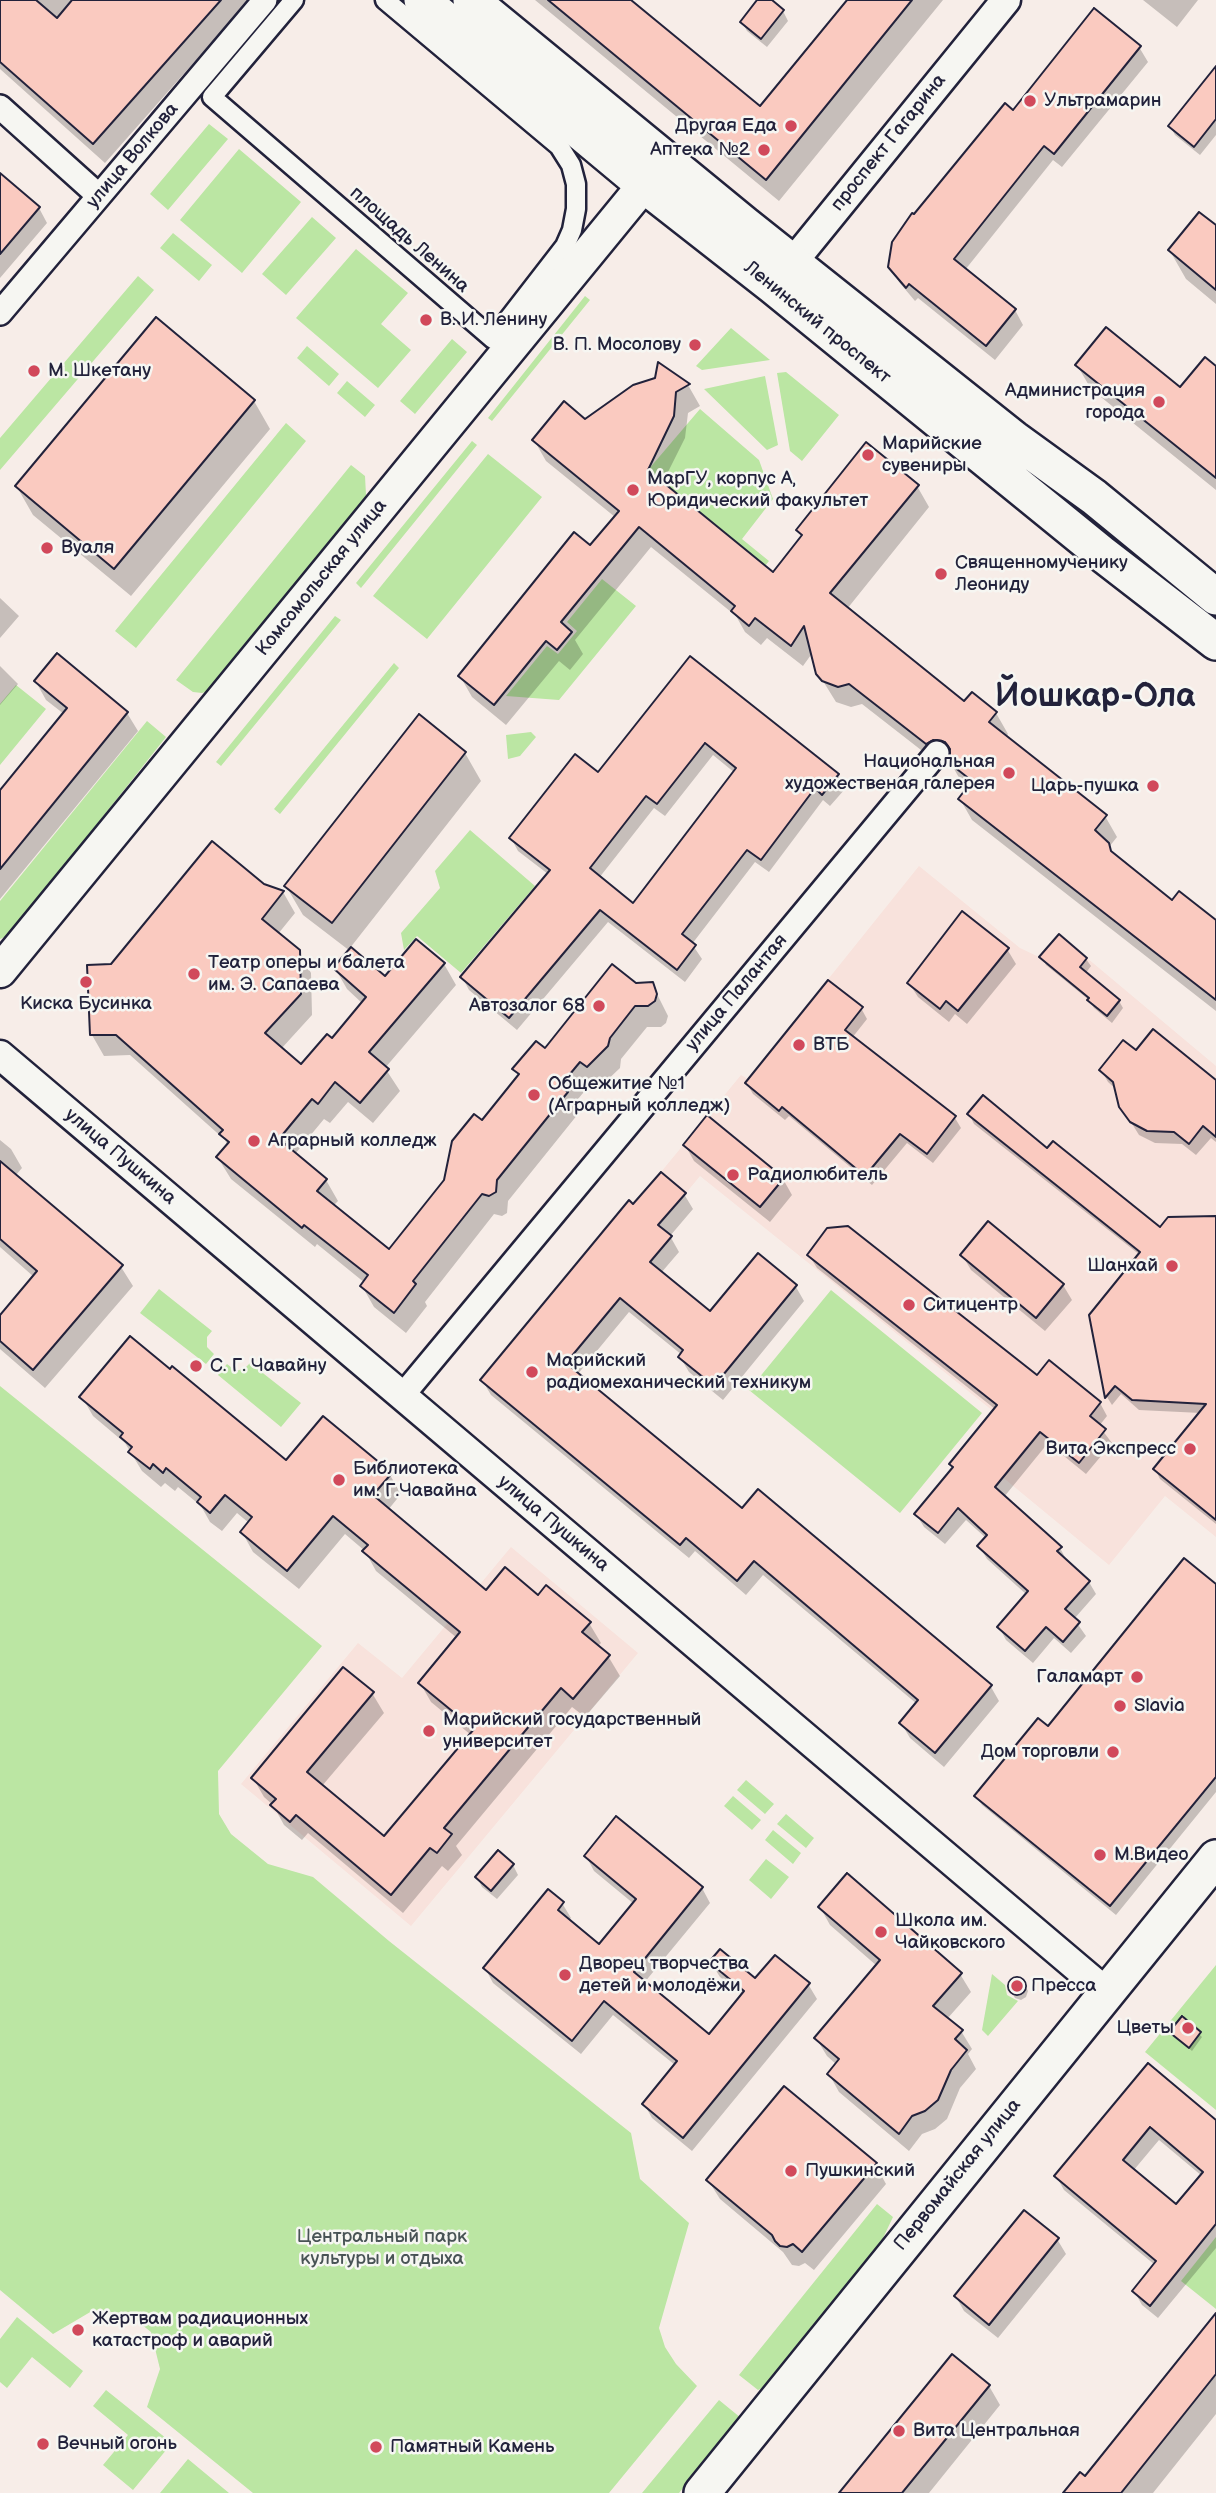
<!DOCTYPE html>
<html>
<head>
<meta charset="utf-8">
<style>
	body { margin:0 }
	canvas { display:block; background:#f7ede8 }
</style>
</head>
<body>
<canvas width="1216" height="2493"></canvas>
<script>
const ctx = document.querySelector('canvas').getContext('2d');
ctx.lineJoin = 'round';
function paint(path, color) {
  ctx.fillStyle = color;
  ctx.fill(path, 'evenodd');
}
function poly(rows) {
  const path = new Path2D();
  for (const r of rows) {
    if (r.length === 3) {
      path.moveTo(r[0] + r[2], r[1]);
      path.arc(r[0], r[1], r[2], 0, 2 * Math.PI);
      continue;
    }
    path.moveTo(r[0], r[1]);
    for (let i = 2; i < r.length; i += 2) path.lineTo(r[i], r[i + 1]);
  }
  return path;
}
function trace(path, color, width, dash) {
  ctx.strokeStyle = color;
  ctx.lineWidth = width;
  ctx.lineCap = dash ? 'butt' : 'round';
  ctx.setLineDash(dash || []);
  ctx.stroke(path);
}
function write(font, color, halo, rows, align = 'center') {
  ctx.font = font + ' "Balsamiq Sans",sans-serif';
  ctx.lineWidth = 5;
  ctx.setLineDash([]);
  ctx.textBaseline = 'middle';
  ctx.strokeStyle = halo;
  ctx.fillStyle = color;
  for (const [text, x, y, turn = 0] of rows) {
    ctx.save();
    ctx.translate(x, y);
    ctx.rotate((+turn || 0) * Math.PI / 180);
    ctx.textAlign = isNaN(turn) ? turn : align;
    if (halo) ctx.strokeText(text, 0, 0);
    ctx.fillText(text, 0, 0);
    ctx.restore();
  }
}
paint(poly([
	[919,866,1020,948,1039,957,1069,981,1087,958,1216,1066,1216,1537,1165,1496,1109,1565,966,1447,993,1411,700,1176,686,1193,661,1172,741,1075,748,1079],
	[511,1547,638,1653,411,1926,241,1784,358,1643,402,1678]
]), '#f8e2dc');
paint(poly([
	[209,124,228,139,168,210,150,194],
	[239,149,301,202,242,273,180,220],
	[312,217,336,238,286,295,262,274],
	[173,233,212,265,199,281,160,248],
	[356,249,408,293,381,324,411,350,378,388,296,318],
	[138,276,154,290,0,470,0,438],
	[585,296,590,300,492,421,488,418],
	[731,328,770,360,702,370,696,366],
	[452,339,467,352,415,414,400,401],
	[307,346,339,374,329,386,297,358],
	[786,372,839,415,802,461,790,451,777,373],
	[765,376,778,445,767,450,704,389],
	[347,381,375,405,365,417,337,393],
	[700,409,759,460,773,499,742,539,769,561,765,566,648,470],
	[286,423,306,441,136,648,115,631],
	[472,441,477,445,361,588,356,583],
	[488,454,542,497,427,639,373,596],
	[351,465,365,476,366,495,360,509,212,690,202,693,193,692,176,680],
	[602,579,636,606,559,700,506,696,547,646,558,654,577,631,567,622],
	[335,616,341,620,221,766,216,762],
	[394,663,399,668,280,814,274,809],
	[16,685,46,709,0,765,0,704],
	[147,721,166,737,9,935,0,939,0,901],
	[531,732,536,737,520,756,508,759,506,735],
	[470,830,535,886,461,973,417,936,404,950,401,933,440,888,435,871],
	[159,1289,212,1331,207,1337,207,1347,214,1354,206,1364,140,1313],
	[831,1290,982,1413,900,1513,749,1390],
	[250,1363,301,1403,281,1427,218,1375,227,1364,236,1371,245,1368],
	[0,1386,322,1646,218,1771,219,1814,231,1834,268,1864,313,1877,389,1941,631,2133,640,2179,689,2223,659,2328,665,2347,676,2364,697,2386,609,2493,253,2493,147,2407,160,2369,151,2332,127,2313,92,2311,53,2334,0,2290],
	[746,1780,774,1804,765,1814,737,1790],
	[733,1796,761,1820,752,1830,724,1806],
	[786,1814,814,1838,806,1848,777,1824],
	[773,1830,801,1853,793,1864,765,1840],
	[766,1859,789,1877,771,1899,749,1880],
	[1216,1965,1216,2110,1145,2052],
	[992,1974,1005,1985,1007,1995,1018,2001,988,2036,982,2030],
	[877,2204,893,2217,874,2257,767,2386,758,2390,739,2375],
	[1216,2237,1216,2309,1181,2281],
	[17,2317,83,2371,70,2388,32,2357,7,2388,0,2382,0,2339],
	[106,2390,172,2443,133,2490,103,2465,128,2435,93,2406],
	[719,2400,741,2418,679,2493,642,2493],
	[188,2459,229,2493,160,2493]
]), '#bbe6a3');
paint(poly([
	[0,0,249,0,105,163,0,69],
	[535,0,627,0,760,109,849,0,943,0,779,201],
	[759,0,769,0,783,11,788,21,767,47,747,31,742,22],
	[1143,0,1198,0,1177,27],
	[1139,47,1148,62,1062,167,1053,160,965,270,1015,310,1023,325,995,360,918,298,915,301,899,282,890,266,1013,112],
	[1216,69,1216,135,1200,155,1175,135,1170,126],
	[0,176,39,208,47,223,0,278],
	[1216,227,1216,304,1186,279,1170,251],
	[660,365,688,385,700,406,688,413,685,438,662,484,773,575,802,537,798,530,917,486,929,507,847,609,964,704,996,713,1008,734,1006,737,1105,816,1117,837,1109,847,1114,856,1173,902,1216,922,1216,1011,972,820,960,799,969,788,962,783,949,760,939,764,862,704,851,707,836,702,818,673,813,652,803,666,767,638,761,645,745,632,736,616,651,547,575,640,583,654,570,670,559,661,506,725,472,697,460,676,590,547,615,517,546,461,534,440,585,422,657,379],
	[1077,365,1181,390,1216,368,1216,490,1091,389],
	[254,401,270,429,131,596,33,515,17,487],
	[0,598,19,616,0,638],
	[57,656,127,713,138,731,0,899,0,793,64,714,46,700,36,682],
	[690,658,838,776,845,789,830,806,823,800,769,872,755,862,692,944,702,959,685,982,608,922,517,1030,469,990,462,977,548,874,518,851,511,838,598,775],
	[713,755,735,773,633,906,599,878,654,808,665,816],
	[0,666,18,684,0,705],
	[465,753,481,781,350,948,385,978,444,964,456,985,385,1068,400,1091,373,1123,348,1102,330,1123,324,1119,295,1154,326,1180,338,1201,333,1206,390,1251,446,1180,482,1123,519,1077,514,1069,545,1050,636,985,652,984,668,1016,666,1023,661,1027,647,1027,621,1059,620,1068,600,1087,593,1081,573,1105,578,1114,508,1201,507,1213,502,1216,494,1214,425,1302,427,1306,406,1333,374,1307,362,1286,365,1283,317,1244,315,1247,231,1179,218,1158,228,1146,225,1140,130,1055,104,1056,92,1035,112,966,263,885,283,892,295,913,278,934,299,951,311,973,312,1015,281,1049,302,1066,332,1041,363,1004,347,989,335,968,350,951,303,915,286,886],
	[1007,949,1016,964,967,1024,955,1014,949,1022,918,997,909,983],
	[1042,957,1086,959,1091,966,1085,974,1119,1001,1123,1008,1112,1023,1094,1008,1089,1000,1046,965],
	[861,1008,867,1019,852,1038,955,1118,961,1128,933,1163,907,1143,872,1185,789,1116,785,1120,753,1094,747,1084],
	[1136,1053,1216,1083,1216,1142,1211,1138,1196,1155,1182,1144,1155,1143,1139,1135,1121,1106,1117,1090,1108,1082,1101,1070],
	[969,1114,1048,1151,1161,1229,1216,1218,1216,1524,1160,1479,1155,1469,1201,1413,1139,1410,1121,1394,1112,1405,1107,1397,1091,1315,1140,1255,974,1124],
	[0,1140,11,1149,22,1168,15,1176,121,1267,133,1286,45,1388,0,1349,0,1317,34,1277,0,1247],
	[685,1145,783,1179,792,1195,770,1222,694,1161],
	[684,1194,693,1209,670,1236,679,1252,661,1273,710,1314,758,1255,796,1287,804,1301,723,1400,689,1372,680,1357,682,1355,629,1312,577,1375,742,1511,991,1687,999,1701,944,1767,910,1738,901,1723,917,1704,763,1575,746,1595,695,1551,689,1558,491,1395,482,1380,634,1207],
	[809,1255,1037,1378,1049,1362,1100,1403,1107,1416,1099,1426,1112,1443,1086,1474,1048,1443,1004,1497,1060,1548,1067,1561,1089,1582,1096,1594,1074,1619,1086,1636,1071,1653,1054,1638,1033,1663,1006,1640,999,1627,1027,1595,987,1559,979,1546,987,1539,966,1520,945,1544,924,1527,916,1514,954,1468,995,1409,817,1268],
	[962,1255,1063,1285,1072,1300,1045,1331,971,1270],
	[82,1397,287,1463,390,1475,401,1494,388,1510,487,1592,538,1597,589,1623,601,1643,597,1647,608,1656,620,1676,585,1717,572,1707,456,1846,462,1855,448,1871,442,1866,403,1913,308,1833,302,1840,284,1825,273,1805,264,1797,253,1778,372,1693,384,1713,322,1786,385,1839,471,1735,431,1702,420,1683,457,1638,376,1571,365,1551,345,1534,299,1589,253,1552,242,1532,249,1523,237,1513,222,1531,210,1522,201,1506,178,1487,175,1491,165,1483,161,1487,142,1471,125,1443,93,1416],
	[1216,1586,1216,1792,1116,1915,982,1805,976,1796,1048,1729],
	[586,1856,702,1888,710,1903,644,1983,710,2037,743,1996,720,1977,711,1963,756,1981,808,1984,817,1999,692,2151,652,2118,644,2104,675,2065,613,2015,581,2054,493,1983,485,1968,562,1903,571,1918,568,1921,599,1946,634,1904,594,1871],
	[513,1865,518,1875,497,1899,482,1887,477,1877],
	[820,1907,960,1974,971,1992,947,2019,961,2031,972,2049,968,2054,976,2069,960,2088,947,2119,935,2129,922,2134,909,2151,839,2092,829,2074,837,2065,827,2056,816,2038,877,1966,830,1925],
	[1016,1978,1022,1980,1028,1991,1026,1997,1021,2000,1015,1998,1009,1987,1011,1981],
	[1182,2018,1202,2037,1192,2051,1171,2032],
	[1148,2066,1216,2122,1216,2248,1158,2318,1142,2305,1134,2291,1155,2265,1064,2190,1056,2176],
	[1159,2140,1202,2176,1177,2206,1133,2171],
	[875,2164,886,2184,814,2270,805,2263,799,2266,792,2265,783,2252,720,2199,708,2180],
	[1057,2239,1066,2254,998,2338,964,2311,956,2297],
	[1216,2316,1216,2414,1153,2493,1065,2493,1086,2479],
	[989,2386,1000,2405,929,2493,841,2493]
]), '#0003');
const building = poly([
	[0,0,36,0,57,18,72,0,221,0,93,144,0,62,0,0],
	[548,0,631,0,760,106,847,0,912,0,766,180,548,0],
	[757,0,772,0,784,10,761,39,740,22,757,0],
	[1094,8,1141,46,1054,154,1044,146,954,259,1016,309,986,346,909,284,906,288,888,267,892,242,912,213,914,214,1005,103,1013,110,1094,8],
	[1216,66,1216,119,1194,147,1168,126,1216,66],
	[0,173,40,207,0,254,0,173],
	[1199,212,1216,225,1216,290,1168,250,1199,212],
	[156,317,255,400,114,569,15,486,156,317],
	[1106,327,1180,387,1205,357,1216,366,1216,478,1075,365,1106,327],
	[658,362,690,384,676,392,674,416,648,470,773,572,802,535,796,530,866,442,919,485,830,593,964,701,972,692,997,712,989,722,1107,815,1095,830,1109,843,1111,851,1172,900,1179,891,1216,920,1216,1000,958,799,972,781,948,762,950,749,945,742,933,740,926,744,849,684,838,687,822,681,816,674,804,626,791,646,755,618,749,626,731,611,735,606,639,527,561,622,572,632,557,650,546,641,494,705,458,676,574,532,590,545,619,511,532,440,564,401,585,419,633,385,655,378,658,362],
	[57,653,128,712,0,869,0,790,67,708,34,681,57,653],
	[690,656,839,774,822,795,815,788,761,860,747,850,682,934,696,945,677,970,600,910,509,1018,460,977,550,870,509,838,575,754,598,772,690,656],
	[705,743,736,768,633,903,590,868,646,796,657,804,705,743],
	[419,714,466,752,332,923,284,886,419,714],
	[212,841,264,884,284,891,262,919,300,950,301,994,265,1033,301,1064,327,1034,332,1038,366,997,333,968,351,947,385,976,416,939,445,963,369,1052,389,1069,360,1103,335,1082,318,1104,312,1099,279,1139,327,1179,317,1191,389,1249,444,1180,452,1141,474,1114,482,1120,519,1074,512,1069,536,1041,545,1048,612,964,636,983,653,982,657,994,655,1001,648,1006,635,1006,610,1038,608,1046,587,1067,580,1062,560,1086,568,1092,497,1180,496,1192,489,1196,482,1194,413,1281,416,1284,394,1313,360,1286,368,1275,304,1225,302,1228,216,1157,229,1142,219,1134,223,1130,116,1035,90,1035,87,965,111,964,212,841],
	[962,911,1009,948,958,1011,946,1001,940,1009,907,983,962,911],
	[1059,934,1087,958,1080,967,1120,1000,1107,1016,1087,1000,1089,998,1039,957,1059,934],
	[828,980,863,1007,845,1030,956,1116,927,1154,900,1134,865,1176,782,1107,779,1111,745,1083,828,980],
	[1153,1029,1216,1080,1216,1137,1203,1126,1189,1144,1174,1132,1147,1131,1130,1122,1119,1107,1113,1082,1099,1070,1123,1040,1136,1050,1153,1029],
	[983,1095,1047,1148,1053,1141,1160,1227,1168,1217,1216,1216,1216,1520,1153,1469,1206,1404,1132,1400,1115,1386,1105,1398,1089,1315,1140,1252,967,1114,983,1095],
	[707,1115,784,1178,760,1207,683,1145,707,1115],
	[0,1161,123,1265,33,1370,0,1341,0,1315,37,1271,0,1239,0,1161],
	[661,1172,686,1193,658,1225,672,1236,650,1262,710,1311,758,1253,797,1285,714,1386,678,1357,683,1350,620,1298,566,1363,742,1508,758,1489,992,1685,935,1753,899,1723,918,1700,754,1561,737,1581,686,1538,680,1545,480,1380,629,1200,633,1204,661,1172],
	[988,1221,1064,1284,1036,1318,960,1255,988,1221],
	[848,1226,1037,1375,1049,1360,1101,1402,1090,1416,1106,1429,1079,1463,1040,1432,995,1487,1062,1547,1057,1551,1090,1581,1065,1609,1080,1622,1063,1642,1046,1627,1025,1651,997,1627,1028,1591,977,1546,987,1535,958,1508,938,1533,914,1514,953,1467,949,1464,997,1405,807,1255,827,1228,848,1226],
	[130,1336,170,1369,172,1366,286,1460,323,1416,392,1473,373,1495,486,1590,505,1567,538,1595,546,1585,591,1622,582,1632,610,1655,573,1699,561,1688,444,1828,452,1834,437,1853,430,1848,391,1895,296,1815,290,1822,270,1805,276,1799,251,1778,343,1667,374,1692,307,1772,384,1836,474,1729,418,1683,460,1632,362,1551,368,1545,333,1516,287,1571,240,1532,252,1517,225,1495,210,1513,197,1502,201,1497,166,1468,163,1473,153,1464,150,1469,128,1452,132,1447,120,1437,123,1433,79,1397,130,1336],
	[1184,1558,1216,1584,1216,1777,1110,1906,974,1796,1038,1718,1048,1726,1184,1558],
	[616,1816,703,1887,634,1972,709,2034,744,1991,709,1962,720,1949,755,1978,775,1955,810,1983,683,2138,642,2104,677,2061,604,2001,572,2041,483,1968,548,1889,564,1902,558,1910,599,1944,636,1899,584,1856,616,1816],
	[498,1850,514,1864,491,1891,475,1877,498,1850],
	[847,1873,962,1973,933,2006,963,2030,955,2039,967,2050,951,2070,938,2100,925,2111,912,2116,899,2134,827,2074,839,2059,814,2038,880,1960,818,1907,847,1873],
	[1017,1986,9],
	[1182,2016,1201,2032,1189,2048,1169,2032,1182,2016],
	[1148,2063,1216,2120,1216,2224,1150,2306,1132,2291,1156,2261,1054,2176,1148,2063],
	[1150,2127,1203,2172,1176,2204,1123,2160,1150,2127],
	[784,2086,877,2163,802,2252,793,2244,787,2247,780,2246,775,2241,772,2235,706,2180,784,2086],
	[1024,2210,1059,2238,989,2325,954,2296,1024,2210],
	[1216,2313,1216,2374,1121,2493,1063,2493,1080,2472,1085,2476,1216,2313],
	[952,2354,990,2385,902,2493,839,2493,952,2354]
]);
paint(building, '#facac0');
trace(building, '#22223b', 2);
const pedestrian = poly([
	[294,0,212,97,493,339,565,246,572,230,576,209,576,184,571,165,559,146,385,0]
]);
const minor = poly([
	[0,107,99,196],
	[0,313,265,0],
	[402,1396,937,753]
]);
const tertiary = poly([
	[793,262,1006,0],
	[0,1055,1106,1992]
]);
const secondary = poly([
	[0,971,644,185]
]);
const primary = poly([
	[422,0,644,185,773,286,1101,553,1216,642],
	[471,0,744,224,1014,439,1094,497,1216,597],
	[702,2493,1216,1858]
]);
trace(pedestrian, '#22223b', 23);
trace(minor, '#22223b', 28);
trace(tertiary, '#22223b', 33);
trace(secondary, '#22223b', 37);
trace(primary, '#22223b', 40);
trace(pedestrian, '#f6f6f2', 18);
trace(minor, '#f6f6f2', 23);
trace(tertiary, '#f6f6f2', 28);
trace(secondary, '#f6f6f2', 32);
trace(primary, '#f6f6f2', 35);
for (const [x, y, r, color] of [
	[1030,101,7,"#d1495b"],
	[791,126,7,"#d1495b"],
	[764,150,7,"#d1495b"],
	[426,320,7,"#d1495b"],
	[695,345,7,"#d1495b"],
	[34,371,7,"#d1495b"],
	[1159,402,7,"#d1495b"],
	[868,455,7,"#d1495b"],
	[633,490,7,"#d1495b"],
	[47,548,7,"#d1495b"],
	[941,574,7,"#d1495b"],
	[1009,773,7,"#d1495b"],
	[1153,786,7,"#d1495b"],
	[194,974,7,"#d1495b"],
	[86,982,7,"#d1495b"],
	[599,1006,7,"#d1495b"],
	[799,1045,7,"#d1495b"],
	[534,1095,7,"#d1495b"],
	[254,1141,7,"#d1495b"],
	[733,1175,7,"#d1495b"],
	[1172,1266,7,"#d1495b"],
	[909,1305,7,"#d1495b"],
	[196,1366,7,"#d1495b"],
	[532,1372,7,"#d1495b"],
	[1190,1449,7,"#d1495b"],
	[339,1480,7,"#d1495b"],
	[1137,1677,7,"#d1495b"],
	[1120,1706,7,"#d1495b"],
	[429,1731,7,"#d1495b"],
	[1113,1752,7,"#d1495b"],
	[1100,1855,7,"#d1495b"],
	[881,1932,7,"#d1495b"],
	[565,1975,7,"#d1495b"],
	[1017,1986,7,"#d1495b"],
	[1188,2028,7,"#d1495b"],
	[791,2171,7,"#d1495b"],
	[78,2330,7,"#d1495b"],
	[899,2431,7,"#d1495b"],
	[43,2444,7,"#d1495b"],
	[376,2447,7,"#d1495b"]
]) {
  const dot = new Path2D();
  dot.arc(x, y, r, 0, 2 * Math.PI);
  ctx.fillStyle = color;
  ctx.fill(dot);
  trace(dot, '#f6f6f2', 2.5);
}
write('19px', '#22223b', '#f6f6f2', [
	["Ультрамарин",1044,101],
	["Другая Еда",777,126,"right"],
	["Аптека №2",750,150,"right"],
	["В. И. Ленину",440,320],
	["В. П. Мосолову",681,345,"right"],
	["М. Шкетану",48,371],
	["Администрация",1145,391,"right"],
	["города",1145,413,"right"],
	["Марийские",882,444],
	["сувениры",882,466],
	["МарГУ, корпус А,",647,479],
	["Юридический факультет",647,501],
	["Вуаля",61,548],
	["Священномученику",955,563],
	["Леониду",955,585],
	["Национальная",995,762,"right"],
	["художественая галерея",995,784,"right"],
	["Царь-пушка",1139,786,"right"],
	["Театр оперы и балета",208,963],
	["им. Э. Сапаева",208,985],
	["Киска Бусинка",86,1004,"center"],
	["Автозалог 68",585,1006,"right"],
	["ВТБ",813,1045],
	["Общежитие №1",548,1084],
	["(Аграрный колледж)",548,1106],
	["Аграрный колледж",268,1141],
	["Радиолюбитель",747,1175],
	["Шанхай",1158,1266,"right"],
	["Ситицентр",923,1305],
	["Марийский",546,1361],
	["радиомеханический техникум",546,1383],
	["С. Г. Чавайну",210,1366],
	["Вита Экспресс",1176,1449,"right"],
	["Библиотека",353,1469],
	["им. Г.Чавайна",353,1491],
	["Галамарт",1123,1677,"right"],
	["Slavia",1134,1706],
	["Марийский государственный",443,1720],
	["университет",443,1742],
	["Дом торговли",1099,1752,"right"],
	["М.Видео",1114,1855],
	["Школа им.",895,1921],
	["Чайковского",895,1943],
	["Дворец творчества",579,1964],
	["детей и молодёжи",579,1986],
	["Пресса",1031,1986],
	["Цветы",1174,2028,"right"],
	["Пушкинский",805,2171],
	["Жертвам радиационных",92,2319],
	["катастроф и аварий",92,2341],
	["Вита Центральная",913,2431],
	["Вечный огонь",57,2444],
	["Памятный Камень",390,2447]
], 'left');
write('19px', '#22223b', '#f6f6f2', [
	["проспект Гагарина",889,143,-51],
	["улица Волкова",133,156,-50],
	["площадь Ленина",409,240,41],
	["Ленинский проспект",817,323,39],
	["Комсомольская улица",322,578,-51],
	["улица Палантая",737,993,-50],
	["улица Пушкина",120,1157,40],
	["улица Пушкина",553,1524,40],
	["Первомайская улица",958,2175,-51]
]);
write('19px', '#485355', '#f6f6f2', [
	["Центральный парк",382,2237],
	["культуры и отдыха",382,2259]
]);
write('bold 33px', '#22223b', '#f6f6f2', [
	["Йошкар-Ола",1095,698]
]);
</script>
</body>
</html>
